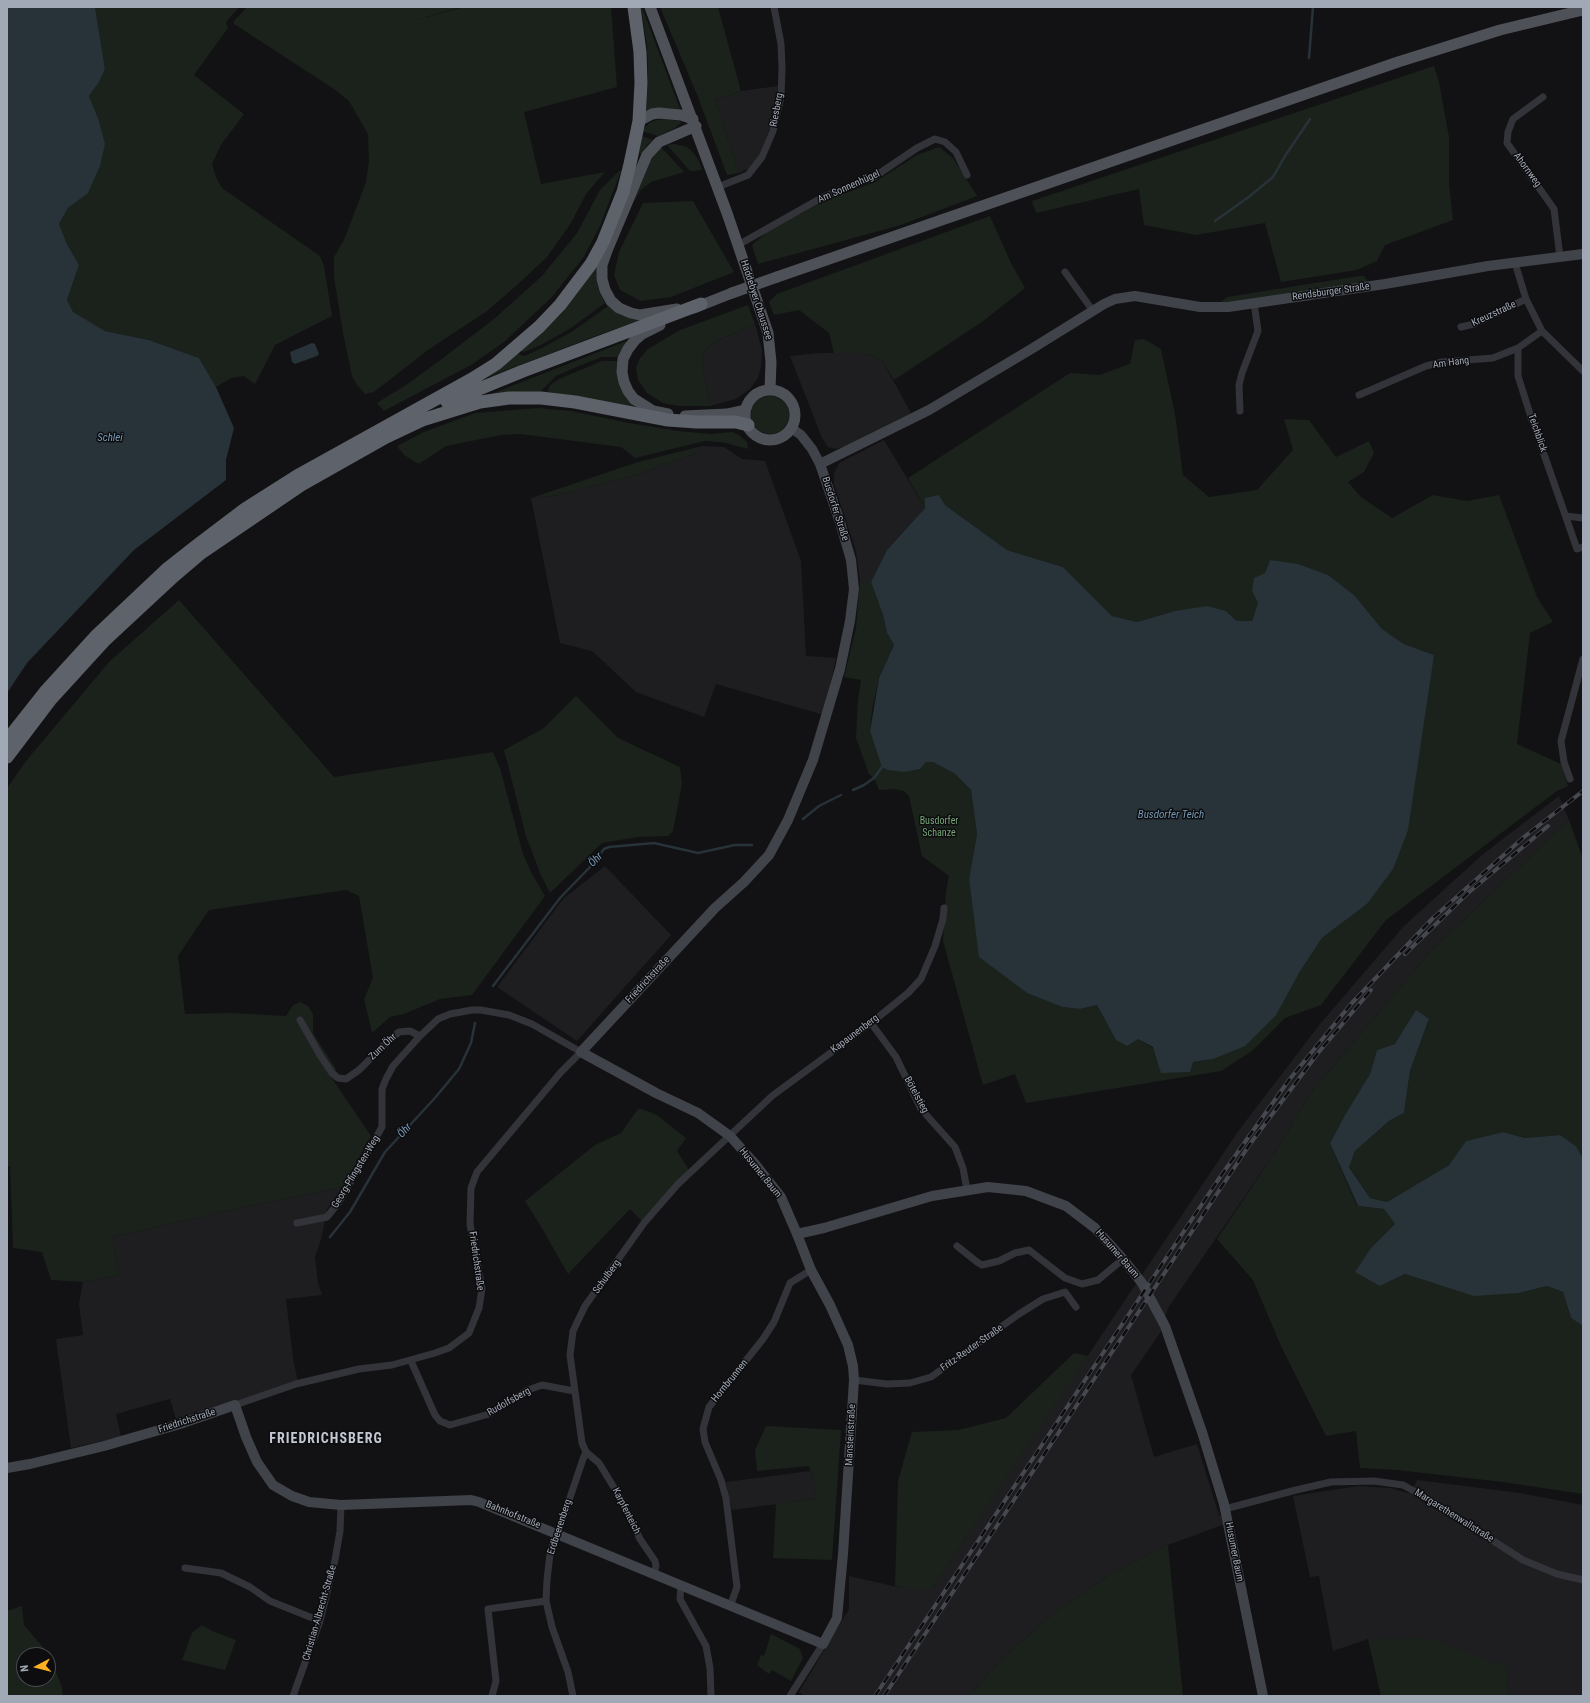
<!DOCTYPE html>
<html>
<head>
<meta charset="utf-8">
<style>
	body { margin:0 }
	#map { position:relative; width:1590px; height:1703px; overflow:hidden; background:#121214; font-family:"Roboto Condensed",sans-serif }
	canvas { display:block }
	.frame { position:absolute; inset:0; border:8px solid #a2a9b6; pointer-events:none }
	.north { position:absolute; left:16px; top:1647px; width:40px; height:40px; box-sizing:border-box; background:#0d0d0f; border:1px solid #494b52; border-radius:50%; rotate:263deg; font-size:11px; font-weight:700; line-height:16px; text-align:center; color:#a2a9b6 }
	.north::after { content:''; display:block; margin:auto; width:14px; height:18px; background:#ffaf1f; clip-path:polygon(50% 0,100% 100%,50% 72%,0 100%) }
</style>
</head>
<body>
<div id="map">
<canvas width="1590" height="1703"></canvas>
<div class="frame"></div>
<div class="north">N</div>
</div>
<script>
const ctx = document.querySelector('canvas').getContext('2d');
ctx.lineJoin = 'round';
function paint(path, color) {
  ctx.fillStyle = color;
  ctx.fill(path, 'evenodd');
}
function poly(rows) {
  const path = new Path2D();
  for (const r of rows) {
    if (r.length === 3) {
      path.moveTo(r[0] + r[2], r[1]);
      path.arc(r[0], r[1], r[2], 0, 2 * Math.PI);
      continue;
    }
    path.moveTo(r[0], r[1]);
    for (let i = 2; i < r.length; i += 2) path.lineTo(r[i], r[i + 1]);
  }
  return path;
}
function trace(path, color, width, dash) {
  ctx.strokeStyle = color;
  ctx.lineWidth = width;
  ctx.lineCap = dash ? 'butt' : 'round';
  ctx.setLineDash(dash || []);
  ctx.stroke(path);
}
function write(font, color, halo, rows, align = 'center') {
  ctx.font = font + ' "Roboto Condensed",sans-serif';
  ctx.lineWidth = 3;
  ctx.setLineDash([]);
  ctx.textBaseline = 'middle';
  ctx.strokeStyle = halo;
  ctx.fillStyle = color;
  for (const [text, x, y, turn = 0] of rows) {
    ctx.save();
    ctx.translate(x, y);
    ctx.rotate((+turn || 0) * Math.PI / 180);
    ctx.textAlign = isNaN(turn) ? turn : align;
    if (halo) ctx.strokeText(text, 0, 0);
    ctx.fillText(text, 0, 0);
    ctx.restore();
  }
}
paint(poly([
	[778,86,770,128,758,159,750,168,739,173,715,100,741,91],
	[755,324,762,350,761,367,758,378,750,389,736,399,710,406,701,358,706,349,716,341],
	[819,353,863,353,882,360,911,413,848,445,837,449,828,447,822,438,790,356],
	[884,440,925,508,887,550,871,582,860,582,856,551,834,484,834,474,839,463],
	[702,446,724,447,742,459,765,461,801,561,806,656,836,658,824,715,716,684,704,717,636,692,592,651,560,643,531,498,559,495,636,475,694,454],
	[1559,796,1569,820,1432,950,1313,1090,1276,1151,1168,1308,1160,1333,1131,1375,1154,1457,1197,1444,1219,1515,1233,1521,1168,1545,1111,1574,1053,1614,1004,1657,969,1696,805,1696,799,1692,849,1609,849,1576,902,1588,932,1588,1239,1130,1320,1024,1404,926,1482,855],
	[605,866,671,935,577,1041,497,987,563,899],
	[343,1187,327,1209,322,1236,315,1257,318,1283,322,1295,286,1299,293,1358,298,1382,231,1403,176,1419,170,1399,116,1414,121,1437,71,1448,56,1339,83,1335,79,1304,83,1282,119,1275,112,1237,253,1205],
	[811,1471,814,1479,815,1499,732,1510,726,1482],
	[1417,1480,1520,1493,1583,1505,1583,1696,1515,1696,1507,1693,1508,1668,1368,1639,1333,1651,1319,1576,1310,1577,1293,1496,1358,1486,1391,1488,1411,1494]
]), '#1e1e21');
paint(poly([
	[95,7,239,7,226,22,228,28,194,75,244,114,221,145,212,164,216,177,222,188,320,256,324,266,332,316,275,345,255,384,244,376,231,378,216,387,199,358,149,340,105,331,73,313,67,300,79,265,67,244,59,224,68,208,88,192,98,118,89,96,99,82,105,69],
	[247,7,461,7,409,22,464,7,611,7,617,87,524,112,541,184,605,172,586,194,571,223,547,257,516,286,487,311,428,350,374,392,365,394,357,385,352,376,343,333,334,277,334,257,344,240,366,182,369,161,368,134,349,101,334,89,234,24,234,21],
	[641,7,642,7,680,109,666,108,646,112,648,75,647,46],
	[660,7,718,7,741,91,715,100,739,173,727,175,698,97],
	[1434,66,1439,82,1449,137,1449,183,1453,220,1385,245,1377,261,1357,270,1281,282,1265,223,1196,235,1144,225,1139,189,1036,213,1032,201],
	[666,119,680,121,681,123,675,128,658,136,642,131,649,123,657,120],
	[642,136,653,140,648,144,641,154,639,153],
	[674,144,687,147,692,151,699,161,702,170,692,171,689,170,667,145],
	[661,147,684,172,651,182,641,190,633,203,654,153],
	[939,147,953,158,977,196,901,225,758,264,752,245,767,232,824,201,875,182,917,155],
	[619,171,621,171,600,226,583,258,551,298,504,342,471,365,384,411,377,403,409,383,439,361,494,319,542,276,577,233,600,190],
	[693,201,734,272,671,297,641,301,620,290,614,275,619,252,643,203],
	[990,216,1011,263,1025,288,982,322,894,380,882,360,863,353,834,353,829,333,799,310,774,315,769,302,777,294],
	[599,259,596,278,599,291,605,303,571,328,541,345,524,352,521,351,562,313,584,282],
	[1359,276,1364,276,1368,282,1304,291,1258,300,1222,304,1221,302,1227,297],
	[748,305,755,324,716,341,706,349,701,358,710,406,678,406,663,403,647,393,638,380,636,368,640,358,648,349,680,330],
	[608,306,621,315,644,319,601,334,480,380,518,353,523,356,527,355,542,348,573,331],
	[1144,339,1161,349,1175,414,1183,475,1209,497,1257,490,1293,450,1284,419,1309,420,1336,457,1369,441,1374,453,1364,472,1348,482,1361,497,1392,518,1433,495,1467,501,1499,495,1537,597,1553,622,1530,633,1517,744,1561,764,1568,786,1557,791,1386,920,1321,1005,1285,1018,1252,1051,1221,1071,1026,1103,1015,1074,983,1085,943,941,946,891,949,876,922,856,909,796,904,791,895,789,879,790,874,778,869,774,856,738,858,699,861,680,844,677,856,628,860,582,871,582,883,615,887,633,894,645,879,678,872,710,870,731,875,745,926,762,933,762,955,774,971,790,977,834,969,879,980,957,1027,993,1062,1007,1080,1009,1097,1005,1116,1040,1138,1039,1153,1048,1193,1062,1213,1059,1299,973,1322,938,1367,904,1434,655,1404,644,1382,629,1355,596,1270,560,1265,573,1252,591,1258,603,1252,621,1237,621,1226,611,1175,611,1137,622,1112,616,1063,567,1007,550,945,505,939,496,925,508,908,478,1070,373,1099,375,1130,364,1135,340],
	[629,340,620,357,602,357,581,365,556,376,540,392,486,396],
	[602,361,618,361,619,384,623,393,637,409,547,392,550,385,559,379],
	[770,415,19],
	[538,408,571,411,629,423,678,431,711,434,733,432,739,435,747,442,748,449,726,443,705,441,635,458,621,447,520,434,501,435,446,446,419,464,404,455,397,446,424,432,475,413],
	[702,446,694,454,636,475,559,495,531,498,638,462],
	[179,600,334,777,493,752,500,768,523,854,532,874,545,896,472,995,440,999,404,1014,390,1017,372,1033,364,999,373,978,359,896,346,890,209,910,178,956,185,1014,231,1013,286,1016,293,1005,300,1002,308,1006,313,1014,313,1033,336,1069,331,1077,371,1136,343,1187,253,1205,112,1237,119,1275,83,1282,51,1280,42,1252,13,1248,10,1166,7,1166,7,788,26,761,109,662],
	[576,696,618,738,680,767,682,784,673,831,668,836,638,837,602,843,550,893,540,873,526,836,504,750,544,728],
	[1569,820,1583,859,1583,1159,1576,1146,1560,1135,1525,1138,1503,1132,1466,1141,1449,1165,1387,1202,1370,1198,1349,1166,1355,1151,1389,1121,1404,1113,1410,1071,1429,1020,1395,1044,1377,1050,1370,1074,1345,1115,1330,1143,1357,1206,1384,1209,1395,1224,1371,1248,1380,1286,1405,1274,1436,1284,1519,1293,1547,1286,1563,1292,1571,1318,1583,1326,1583,1494,1503,1482,1397,1470,1360,1468,1356,1431,1326,1436,1281,1346,1253,1280,1217,1239,1276,1151,1313,1090,1432,950],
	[638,1109,642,1109,657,1115,686,1138,677,1151,689,1170,642,1221,630,1209,568,1274,543,1230,525,1201,595,1145,621,1133],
	[1074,1353,1088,1356,932,1588,902,1588,895,1586,898,1481,912,1432,958,1430,1006,1418],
	[766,1426,841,1430,832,1560,773,1558,776,1504,815,1499,814,1479,809,1466,757,1471,755,1450],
	[1168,1545,1183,1696,969,1696,1004,1657,1053,1614,1111,1574],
	[22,1606,24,1625,48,1653,62,1687,63,1696,7,1696,7,1611],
	[24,1655,48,1655,48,1679,24,1679],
	[202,1625,212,1631,236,1640,225,1670,182,1660,192,1633],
	[771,1634,800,1649,803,1658,791,1681,772,1670,769,1674,757,1665,761,1655,764,1656],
	[1428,1638,1508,1668,1507,1693,1515,1696,1381,1696,1368,1639]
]), '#1a221b');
paint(poly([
	[7,7,95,7,105,69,99,82,89,96,98,118,105,144,100,166,88,193,68,208,59,224,67,244,79,265,67,300,73,312,105,331,149,340,199,358,216,387,234,428,226,460,226,480,134,550,27,663,7,693],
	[312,343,315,344,319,354,317,356,295,364,292,362,290,352],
	[939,495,945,505,1007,550,1063,567,1112,616,1137,622,1175,611,1207,606,1226,611,1237,621,1252,621,1258,603,1252,591,1254,578,1265,573,1270,560,1298,564,1328,575,1355,596,1382,629,1404,644,1434,655,1408,830,1393,869,1367,904,1322,938,1299,973,1276,1015,1245,1046,1213,1059,1193,1062,1190,1072,1161,1073,1153,1047,1138,1039,1127,1046,1116,1040,1097,1005,1080,1009,1062,1007,1027,993,979,957,969,879,977,834,971,790,955,774,933,762,926,762,920,769,904,772,888,770,882,767,870,731,879,678,894,645,887,633,883,615,871,582,887,550,925,508,925,498],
	[1416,1010,1429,1019,1410,1071,1404,1113,1389,1121,1355,1151,1349,1167,1370,1198,1387,1202,1449,1165,1466,1141,1503,1132,1525,1138,1560,1135,1576,1146,1583,1159,1583,1326,1571,1318,1563,1292,1547,1286,1519,1293,1474,1296,1405,1274,1380,1286,1355,1272,1371,1248,1395,1224,1384,1209,1358,1206,1330,1143,1345,1115,1370,1074,1377,1050,1395,1044]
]), '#273239');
trace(poly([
	[1309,58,1313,7],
	[1215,221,1250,196,1273,177,1285,156,1310,119],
	[853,790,864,785,874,778,882,767],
	[803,819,819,806,841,795],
	[493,986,560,898,589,868,604,849,609,847,654,843,698,853,735,845,752,845],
	[330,1237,350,1212,385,1152,434,1099,459,1069,471,1043,475,1023]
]), '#273239', 2.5);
trace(poly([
	[1543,97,1513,119,1508,132,1507,143,1554,209,1560,257],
	[718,187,748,175,762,157,773,131,781,97,782,68,781,44,774,7],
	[738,245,823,197,874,177,917,148,935,139,945,142,956,152,967,175],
	[1515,263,1526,299,1542,331,1583,371],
	[1065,272,1093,311],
	[1461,327,1474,324,1526,299],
	[1518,348,1518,376,1531,417,1577,549,1583,547],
	[1359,395,1426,366,1442,362,1493,358,1518,348,1542,331],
	[1240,411,1239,385,1242,373,1258,331,1254,303],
	[1566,516,1583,518],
	[1570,779,1564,762,1561,741,1583,659],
	[300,1020,320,1055,332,1073,338,1078,346,1079,359,1070,387,1042,399,1032,410,1031,420,1036],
	[871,1023,896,1057,921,1109,955,1147,963,1168,967,1190],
	[957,1246,977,1262,982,1265,999,1261,1015,1253,1029,1250,1065,1278,1082,1284,1098,1280,1123,1259],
	[411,1361,435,1415,440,1421,450,1425,489,1414,528,1390,542,1385,574,1391],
	[854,1380,887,1384,910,1383,931,1377,1019,1314,1043,1299,1065,1292,1076,1307],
	[235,1405,296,1384,359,1369,392,1365,435,1353,449,1348,469,1333,479,1308,482,1289,470,1224,471,1188,477,1172,561,1072,581,1052,532,1024,509,1015,481,1010,472,1010,450,1014,438,1019,420,1036,393,1066,386,1079,382,1089,382,1127,339,1202,327,1217,297,1223],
	[1225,1509,1296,1490,1331,1482,1374,1481,1403,1485,1430,1500,1523,1560,1557,1574,1583,1580],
	[185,1568,221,1573,250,1587,270,1601,320,1621],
	[654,1574,656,1566,655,1561,640,1539,621,1499,599,1463,586,1452,582,1443,570,1355,573,1331,585,1306,644,1223,678,1184,772,1096,871,1023,908,993,921,979,935,946,943,919,944,908],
	[681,1585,680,1599,706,1646,710,1668,711,1696],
	[731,1604,737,1587,726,1498,721,1480,705,1442,703,1429,709,1407,763,1339,774,1322,790,1283,811,1270],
	[293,1696,320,1621,335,1560,340,1531,341,1505],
	[492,1696,496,1681,488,1609,546,1601],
	[573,1696,568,1672,552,1627,546,1601,547,1580,550,1554,553,1543,558,1533,583,1459,586,1452],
	[790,1696,823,1644]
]), '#33343a', 7);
trace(poly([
	[820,464,929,410,1033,348,1104,304,1115,299,1135,296,1200,307,1228,307,1385,284,1488,266,1583,254],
	[797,1234,824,1228,932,1196,988,1187,1026,1191,1066,1206,1095,1228,1123,1259,1142,1283,1165,1326,1202,1432,1224,1504,1263,1696],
	[7,1468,30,1464,104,1446,180,1424,235,1405,246,1437,257,1462,273,1485,292,1496,309,1502,341,1505,471,1500,479,1502,823,1644,837,1618,843,1554,854,1380,853,1366,848,1345,830,1305,811,1270,797,1234,781,1197,755,1164,730,1136,698,1113,656,1093,581,1052,715,908,744,882,769,855,788,820,813,760,840,669,850,621,854,589,851,560,840,522,820,464,812,449,801,435,791,428]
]), '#41434a', 10);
trace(poly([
	[650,7,727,213,768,333,771,362,770,390],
	[639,121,652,114,659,113,681,115,693,119],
	[777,277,1398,62,1500,30,1583,10],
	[694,308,732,293],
	[677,309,640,315,631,313,619,308,611,301,605,290,602,279,602,265,608,248,647,155,659,142,696,126],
	[660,325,642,334,635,340,628,349,623,359,622,372,624,382,628,391,634,399,653,411,668,414],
	[770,415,25],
	[685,416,727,414,745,410,747,406]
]), '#4f5159', 11);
trace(poly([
	[447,402,523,371,701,304],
	[7,740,45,692,97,635,168,568,196,546,245,509,297,476,472,379,496,364,539,327,560,305,591,264,603,242,623,192,630,164,639,121,641,83,640,52,634,7],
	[7,757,51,699,104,641,174,576,201,553,301,485,386,437,422,420,480,402,509,398,541,398,575,402,668,420,696,422,736,422,748,425]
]), '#5e626b', 13);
const rail = poly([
	[1405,954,1468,893,1548,826],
	[875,1696,1218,1180,1289,1080,1351,1004,1433,918,1524,837,1583,791],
	[884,1696,1250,1144,1318,1053,1371,990]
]);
trace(rail, '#46484f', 4);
trace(rail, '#0d0d0f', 2.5, [8]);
trace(poly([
	[732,293,777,277]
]), '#4f5159', 11);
write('10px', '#a2a9b6', '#0d0d0f', [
	["Riesberg",777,110,-79],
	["Ahornweg",1527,170,54],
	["Am Sonnenhügel",849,187,-24],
	["Rendsburger Straße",1331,292,-8],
	["Haddebyer Chaussee",756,300,72],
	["Kreuzstraße",1494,314,-25],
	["Am Hang",1451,363,-8],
	["Teichblick",1537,433,71],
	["Busdorfer Straße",835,509,72],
	["Friedrichstraße",648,980,-47],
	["Kapaunenberg",855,1034,-37],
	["Zum Öhr",383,1047,-43],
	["Bötelstieg",916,1095,61],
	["Georg-Pfingsten-Weg",356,1172,-59],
	["Husumer Baum",760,1173,51],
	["Husumer Baum",1117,1254,49],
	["Friedrichstraße",476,1261,82],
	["Schulberg",607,1277,-54],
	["Fritz-Reuter-Straße",972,1348,-35],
	["Hornbrunnen",730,1381,-51],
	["Rudolfsberg",509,1402,-29],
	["Friedrichstraße",187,1421,-18],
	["Mansteinstraße",851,1435,-87],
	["Karpfenteich",626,1511,63],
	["Bahnhofstraße",513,1515,22],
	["Margarethenwallstraße",1454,1516,32],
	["Erdbeerenberg",560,1527,-72],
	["Husumer Baum",1234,1552,79],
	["Christian-Albrecht-Straße",320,1613,-74]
]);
write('10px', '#77a379', '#0d0d0f', [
	["Busdorfer",939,821],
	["Schanze",939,833]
]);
write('italic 11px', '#7599b5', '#0d0d0f', [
	["Schlei",110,438],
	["Busdorfer Teich",1171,815],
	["Öhr",596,860,-46],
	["Öhr",405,1131,-47]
]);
ctx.letterSpacing = '1px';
write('bold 14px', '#c4c8d2', '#0d0d0f', [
	["FRIEDRICHSBERG",326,1439]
]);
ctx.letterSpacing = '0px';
</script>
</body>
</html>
